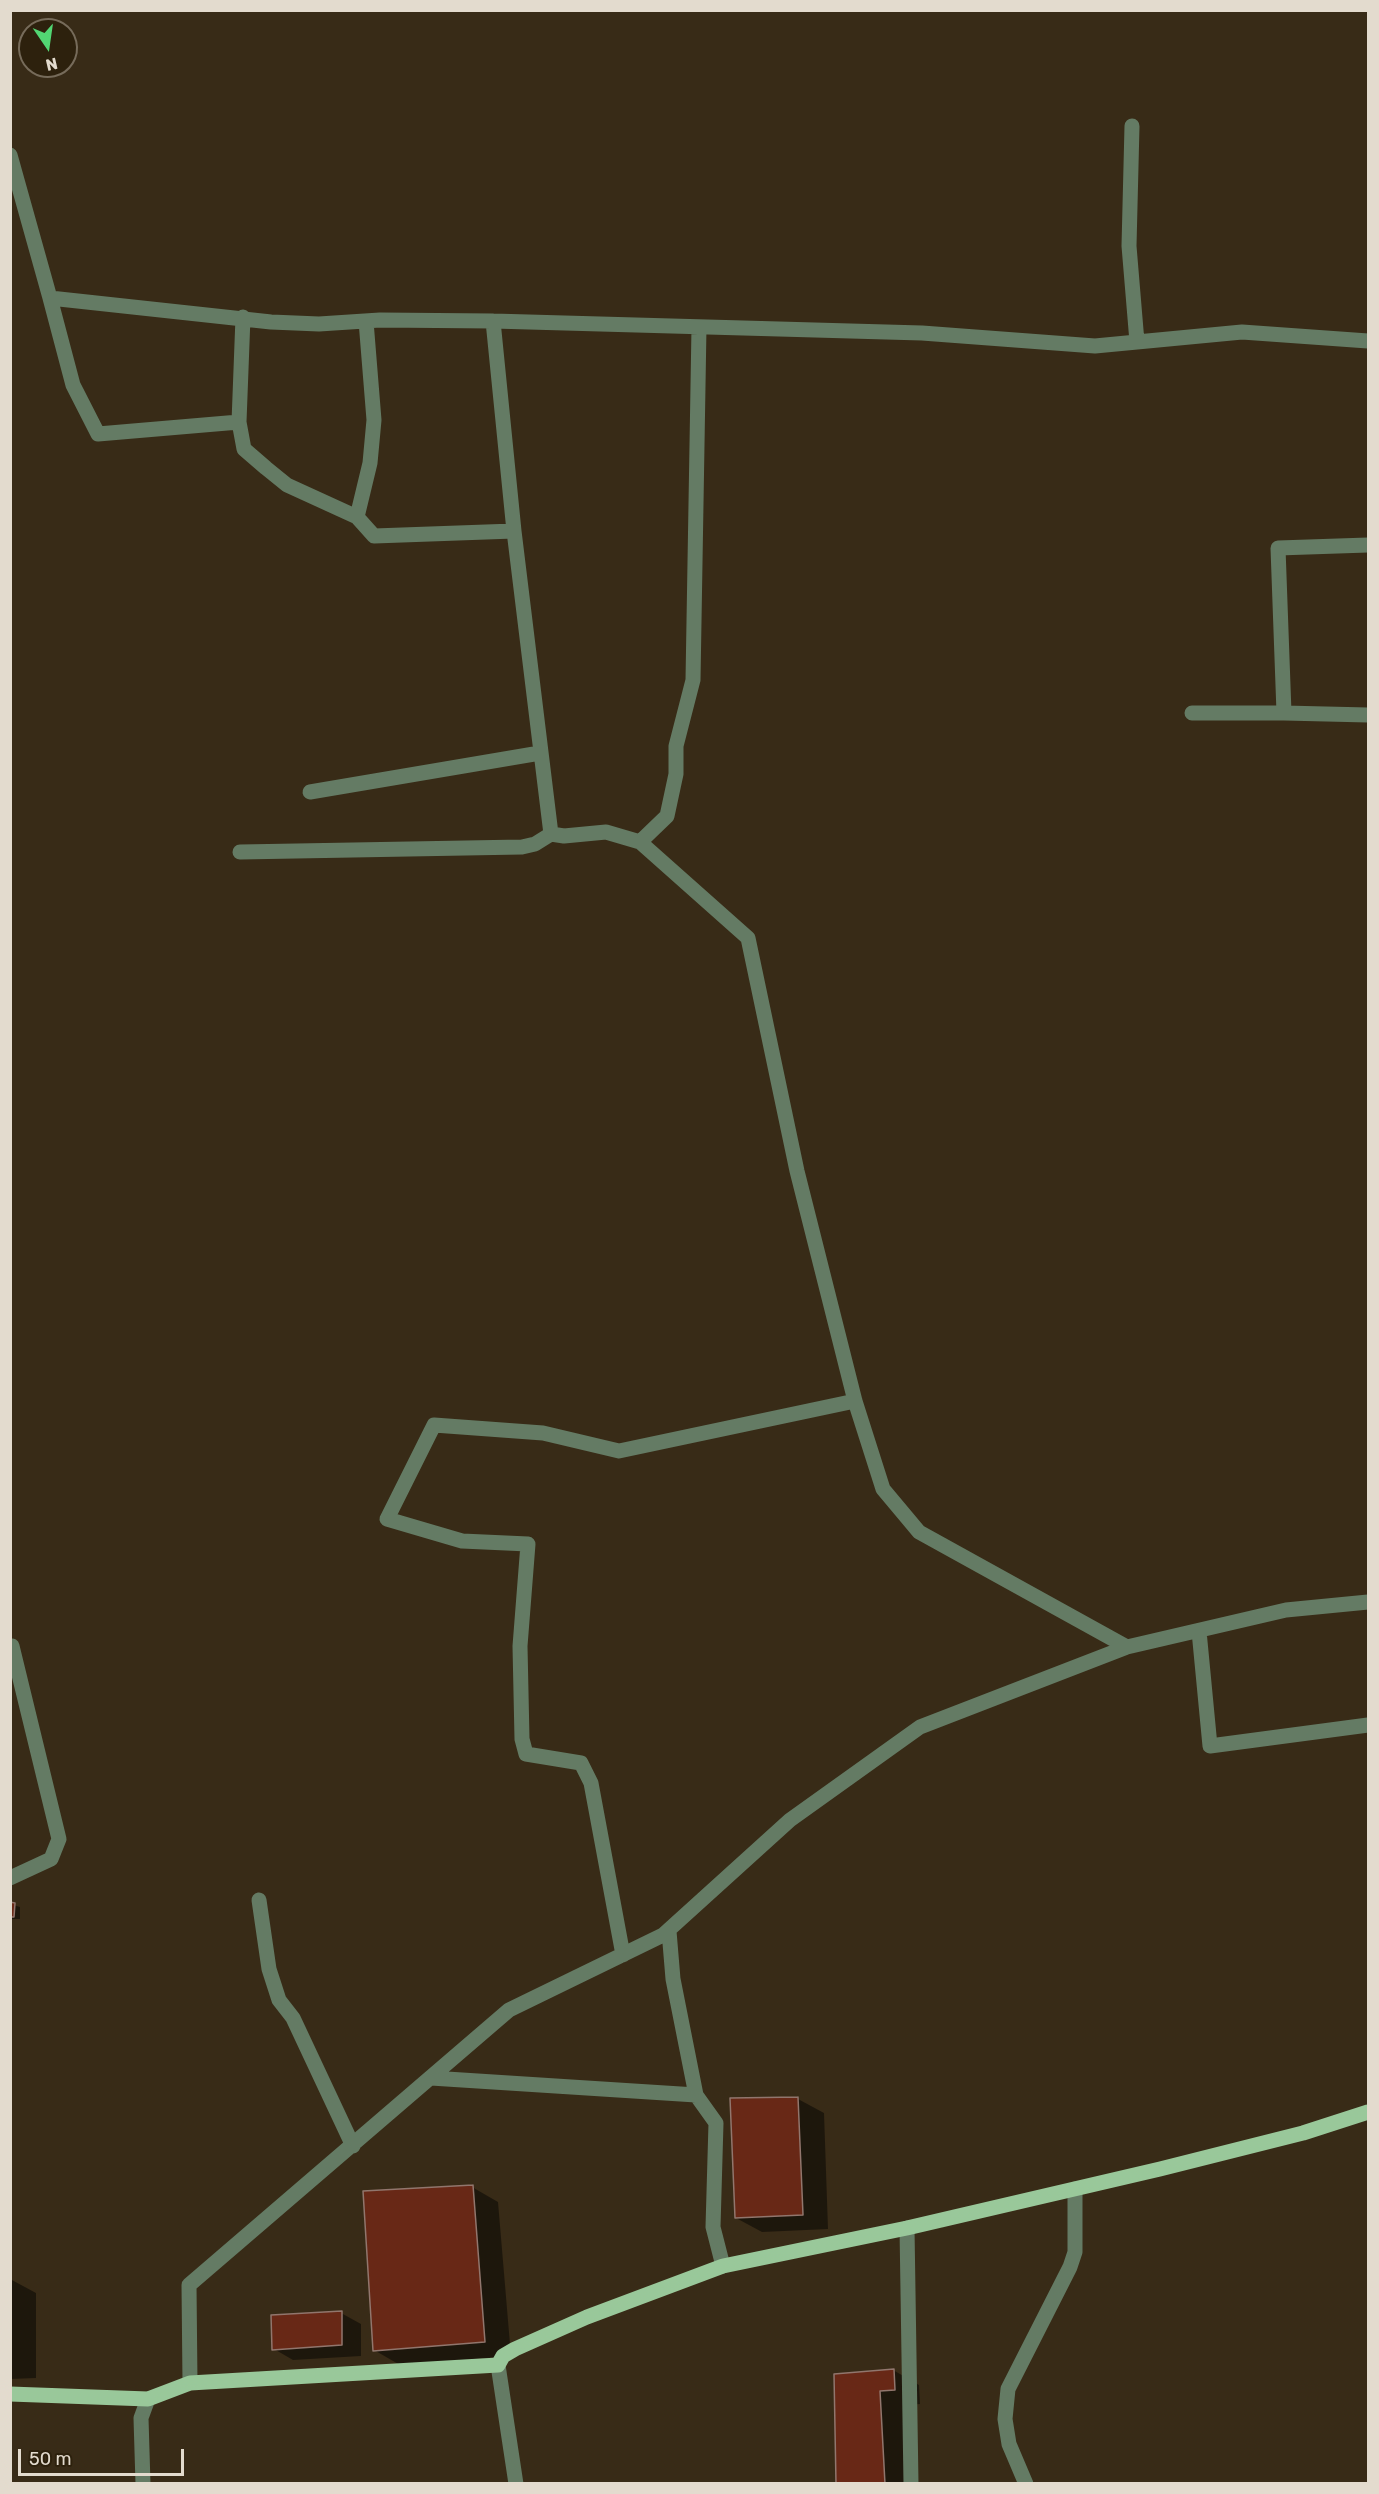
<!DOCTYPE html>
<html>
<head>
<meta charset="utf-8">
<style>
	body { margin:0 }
	#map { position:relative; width:1379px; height:2494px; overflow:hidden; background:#382b17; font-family:Rubik,sans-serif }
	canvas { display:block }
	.frame { position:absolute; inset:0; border:12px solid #e3dbce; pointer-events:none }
	.north { position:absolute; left:18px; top:18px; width:60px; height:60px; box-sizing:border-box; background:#2d210d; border:2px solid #766b5a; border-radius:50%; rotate:167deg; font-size:16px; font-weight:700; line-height:24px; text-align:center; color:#e3dbce }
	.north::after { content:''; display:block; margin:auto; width:21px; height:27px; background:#52d673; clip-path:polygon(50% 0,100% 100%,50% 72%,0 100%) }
	.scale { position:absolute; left:18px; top:2449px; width:166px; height:27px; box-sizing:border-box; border:3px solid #e3dbce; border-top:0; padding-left:8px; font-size:18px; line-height:21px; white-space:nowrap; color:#e3dbce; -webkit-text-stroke:4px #2d210d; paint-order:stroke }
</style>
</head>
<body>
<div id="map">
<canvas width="1379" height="2494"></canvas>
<div class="frame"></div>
<div class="north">N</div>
<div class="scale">50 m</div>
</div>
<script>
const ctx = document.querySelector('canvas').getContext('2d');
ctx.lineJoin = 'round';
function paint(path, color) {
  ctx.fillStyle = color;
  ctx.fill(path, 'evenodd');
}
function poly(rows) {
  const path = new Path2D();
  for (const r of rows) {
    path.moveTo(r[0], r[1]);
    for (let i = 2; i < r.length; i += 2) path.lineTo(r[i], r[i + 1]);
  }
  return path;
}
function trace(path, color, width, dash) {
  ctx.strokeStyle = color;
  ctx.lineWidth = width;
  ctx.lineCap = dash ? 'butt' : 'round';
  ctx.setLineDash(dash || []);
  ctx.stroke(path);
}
paint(poly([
	[10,1904,20,1907,20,1919,10,1919],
	[798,2099,824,2113,828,2229,762,2232,736,2218],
	[472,2187,498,2202,511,2356,400,2365,374,2350],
	[10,2279,36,2293,36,2378,10,2379],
	[341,2313,361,2324,361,2356,293,2360,274,2349],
	[893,2370,919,2385,920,2404,905,2405,910,2484,839,2484,836,2376]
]), '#0007');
const building = poly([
	[10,1902,15,1903,14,1917,10,1917,10,1902],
	[798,2097,803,2215,735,2218,730,2098,798,2097],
	[473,2185,485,2342,373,2351,363,2191,473,2185],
	[342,2311,342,2345,272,2350,271,2315,342,2311],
	[894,2369,895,2390,880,2391,885,2484,836,2484,834,2374,894,2369]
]);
paint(building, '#682816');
trace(building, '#91766d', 1.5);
trace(poly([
	[1132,126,1129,246,1137,342],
	[10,155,50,298,271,322,319,324,380,320,493,321,922,333,1095,346,1242,332,1368,341],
	[50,298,73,385,98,434,239,422,243,317],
	[493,321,514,531,551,834,564,836,606,832,640,842,748,938,797,1171,855,1401,883,1489,919,1532,1127,1647],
	[239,422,244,449,266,468,287,485,357,517,374,536,514,531],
	[357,517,370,463,374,420,366,321],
	[1368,545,1278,548,1284,713,1368,715],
	[1192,713,1284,713],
	[310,792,540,753],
	[640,842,667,816,676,774,676,746,693,680,699,327],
	[240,852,522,847,535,844,551,834],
	[1199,1631,1210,1746,1368,1725],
	[10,1878,51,1859,59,1839,12,1646],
	[259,1900,269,1969,279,2000,293,2018,353,2146],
	[669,1931,673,1979,696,2095,716,2123,713,2227,723,2266],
	[623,1955,591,1783,581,1763,526,1754,522,1739,520,1646,528,1544,462,1541,387,1519,434,1425,543,1433,619,1451,855,1401],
	[431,2078,696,2095],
	[907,2228,911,2484],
	[498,2365,516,2484],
	[190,2383,189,2285,509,2010,663,1935,790,1820,920,1727,1127,1647,1286,1610,1368,1602],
	[143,2484,141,2418,148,2399],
	[1026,2484,1009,2444,1005,2419,1008,2389,1070,2267,1075,2252,1075,2189]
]), '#647b64', 15);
trace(poly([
	[10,2394,148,2399,190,2383,498,2365,503,2356,515,2349,587,2317,723,2266,907,2228,1160,2169,1303,2133,1368,2112]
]), '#99c89a', 15);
</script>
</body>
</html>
